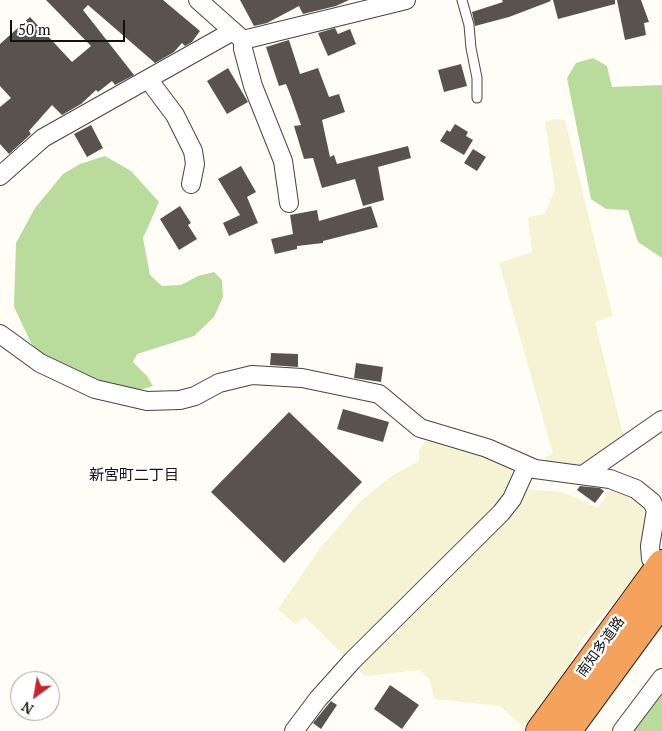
<!DOCTYPE html>
<html>
<head>
<meta charset="utf-8">
<style>
	body { margin:0 }
	#map { position:relative; width:662px; height:731px; overflow:hidden; background:#fffdf5; font-family:"PT Serif",serif }
	canvas { display:block }
	.north { position:absolute; left:10px; top:671px; width:50px; height:50px; box-sizing:border-box; background:#fff; border:1px solid #a0a0a0; border-radius:50%; rotate:212deg; font-size:14px; font-weight:700; line-height:20px; text-align:center; color:#111 }
	.north::after { content:''; display:block; margin:auto; width:18px; height:22px; background:#c4262e; clip-path:polygon(50% 0,100% 100%,50% 72%,0 100%) }
	.scale { position:absolute; left:10px; top:20px; width:115px; height:22px; box-sizing:border-box; border:2px solid #111; border-top:0; padding-left:6px; font-size:15px; line-height:18px; white-space:nowrap; color:#111; -webkit-text-stroke:4px #fff; paint-order:stroke }
</style>
</head>
<body>
<div id="map">
<canvas width="662" height="731"></canvas>
<div class="north">N</div>
<div class="scale">50 m</div>
</div>
<script>
const ctx = document.querySelector('canvas').getContext('2d');
ctx.lineJoin = 'round';
function paint(path, color) {
  ctx.fillStyle = color;
  ctx.fill(path, 'evenodd');
}
function poly(rows) {
  const path = new Path2D();
  for (const r of rows) {
    path.moveTo(r[0], r[1]);
    for (let i = 2; i < r.length; i += 2) path.lineTo(r[i], r[i + 1]);
  }
  return path;
}
function trace(path, color, width, dash) {
  ctx.strokeStyle = color;
  ctx.lineWidth = width;
  ctx.lineCap = dash ? 'butt' : 'round';
  ctx.setLineDash(dash || []);
  ctx.stroke(path);
}
function write(font, color, halo, rows, align = 'center') {
  ctx.font = font + ' "PT Serif","Noto Sans JP",serif';
  ctx.lineWidth = 5;
  ctx.setLineDash([]);
  ctx.textBaseline = 'middle';
  ctx.strokeStyle = halo;
  ctx.fillStyle = color;
  for (const [text, x, y, turn = 0] of rows) {
    ctx.save();
    ctx.translate(x, y);
    ctx.rotate((+turn || 0) * Math.PI / 180);
    ctx.textAlign = isNaN(turn) ? turn : align;
    if (halo) ctx.strokeText(text, 0, 0);
    ctx.fillText(text, 0, 0);
    ctx.restore();
  }
}
paint(poly([
	[556,119,565,120,613,316,595,322,624,438,582,469,547,467,545,457,553,454,499,263,532,252,528,217,545,214,555,189,545,122],
	[433,438,484,456,512,469,511,484,525,489,563,492,598,508,612,487,627,491,642,503,647,518,646,564,584,637,559,683,523,727,500,706,434,699,430,680,420,670,365,676,305,617,295,624,278,609,321,547,360,502,390,477,419,461,419,451,425,441]
]), '#f6f3d4');
paint(poly([
	[593,58,607,66,612,87,662,85,662,258,638,242,628,210,606,209,591,199,567,78,576,63],
	[105,156,131,171,159,202,143,238,150,275,162,286,181,285,198,276,214,272,222,280,223,297,214,317,194,336,137,354,133,362,147,376,153,386,134,392,101,383,41,355,31,343,14,307,16,243,35,208,63,174,80,164],
	[662,693,662,731,632,731,650,708]
]), '#b9dc9c');
paint(poly([
	[46,0,163,0,200,31,192,42,185,46,182,43,174,52,155,63,88,5,83,10,134,75,115,85,112,81,98,92,96,90,81,104,62,115,52,105,29,131,31,134,9,154,0,144,0,107,11,98,0,86,0,44,30,17,72,62,91,46],
	[240,0,349,0,336,6,303,14,299,6,267,23,254,26],
	[502,0,550,0,551,1,509,17,475,26,472,12,503,2],
	[553,0,615,0,615,4,558,19],
	[617,0,641,0,649,22,644,23,646,35,625,40],
	[335,28,338,34,350,29,356,44,328,56,318,33],
	[289,40,300,74,318,68,329,97,339,94,345,112,322,120,330,157,334,155,337,164,408,146,411,158,378,167,384,200,363,206,355,179,322,188,313,158,304,159,294,126,301,125,290,94,286,84,279,86,266,47],
	[461,64,467,86,444,92,438,70],
	[228,68,248,102,227,114,207,81],
	[455,124,468,132,466,136,473,140,464,155,440,141,447,130,450,132],
	[91,125,103,148,87,157,74,134],
	[473,149,486,157,477,171,464,163],
	[241,166,256,192,247,197,258,223,229,236,223,223,240,215,218,179],
	[180,206,191,223,188,225,197,239,179,250,160,219],
	[371,206,378,227,323,241,323,243,297,246,297,249,275,254,271,239,293,234,290,215,317,210,319,221],
	[271,353,298,354,298,367,270,365],
	[356,363,383,367,381,382,354,378],
	[343,409,389,422,383,442,337,429],
	[289,412,362,482,284,563,211,492],
	[580,486,600,488,604,491,595,503,577,490],
	[390,685,419,705,402,729,374,709],
	[331,701,337,705,321,729,313,723]
]), '#5a524d');
const service = poly([
	[462,0,469,25,471,48,477,78,477,98]
]);
const minor = poly([
	[198,0,243,40,406,0],
	[243,40,243,49,253,86,283,161,289,203],
	[148,79,175,115,193,151,195,164,191,184],
	[0,176,43,138,233,31],
	[0,334,40,363,95,389,147,401,180,400,195,396,219,383,252,375,302,378,379,394,420,428,487,448,535,469,610,479,636,489,652,502,656,510,650,546,651,559],
	[583,475,662,420],
	[294,731,318,699,352,661,501,513,512,499,527,466],
	[622,731,662,678]
]);
const motorway = poly([
	[540,731,662,564],
	[567,731,662,601]
]);
trace(service, '#444', 11);
trace(minor, '#444', 20);
trace(motorway, '#222', 30);
trace(service, '#fff', 9);
trace(minor, '#fff', 18);
trace(motorway, '#f5a25d', 28);
write('14px', '#111', '#fff', [
	["南知多道路",601,647,-54]
]);
write('15px', '#111', '#fff', [
	["新宮町二丁目",134,476]
]);
</script>
</body>
</html>
